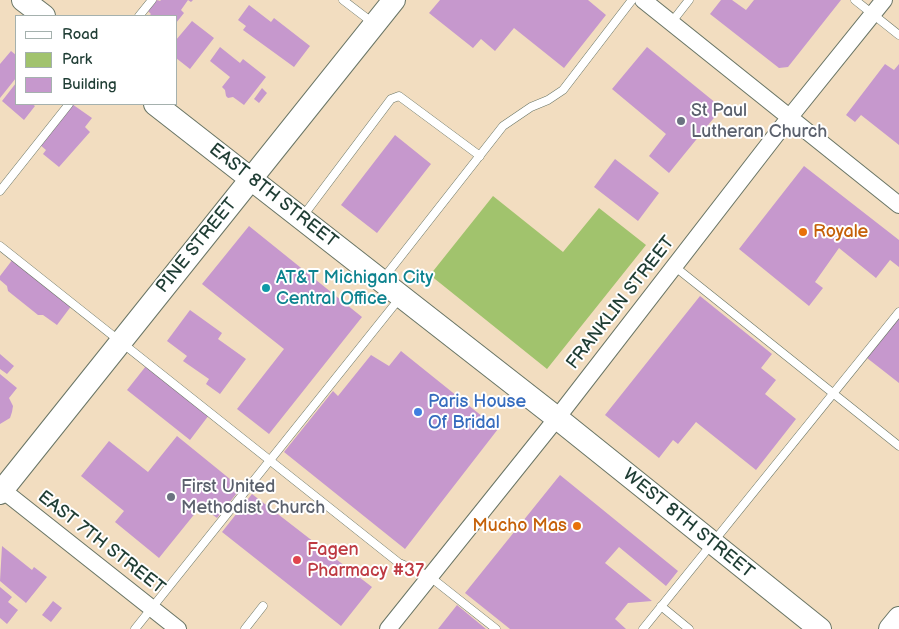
<!DOCTYPE html>
<html>
<head>
<meta charset="utf-8">
<style>
	body { margin:0 }
	#map { position:relative; width:899px; height:629px; overflow:hidden; background:#f2ddc0; font-family:"Balsamiq Sans",sans-serif }
	canvas { display:block }
	.legend { position:absolute; left:15px; top:15px; width:162px; height:90px; box-sizing:border-box; background:#fff; border:1px solid #a5b1ae; margin:0; padding:6px 9px; list-style:none; font-size:15px; color:#1f3d34 }
	.legend li { display:flex; align-items:center; gap:10px; height:25px }
	.legend b { width:25px; border:1px solid #a5b1ae }
</style>
</head>
<body>
<div id="map">
<canvas width="899" height="629"></canvas>
<ul class="legend">
<li><b style="height:6px;background:#fff"></b>Road</li>
<li><b style="height:14px;background:#a1c36d"></b>Park</li>
<li><b style="height:14px;background:#c698cd"></b>Building</li>
</ul>
</div>
<script>
const ctx = document.querySelector('canvas').getContext('2d');
ctx.lineJoin = 'round';
function paint(path, color) {
  ctx.fillStyle = color;
  ctx.fill(path, 'evenodd');
}
function poly(rows) {
  const path = new Path2D();
  for (const r of rows) {
    path.moveTo(r[0], r[1]);
    for (let i = 2; i < r.length; i += 2) path.lineTo(r[i], r[i + 1]);
  }
  return path;
}
function trace(path, color, width, dash) {
  ctx.strokeStyle = color;
  ctx.lineWidth = width;
  ctx.lineCap = dash ? 'butt' : 'round';
  ctx.setLineDash(dash || []);
  ctx.stroke(path);
}
function write(font, color, halo, rows, align = 'center') {
  ctx.font = font + ' "Balsamiq Sans",sans-serif';
  ctx.lineWidth = 4;
  ctx.setLineDash([]);
  ctx.textBaseline = 'middle';
  ctx.strokeStyle = halo;
  ctx.fillStyle = color;
  for (const [text, x, y, turn = 0] of rows) {
    ctx.save();
    ctx.translate(x, y);
    ctx.rotate((+turn || 0) * Math.PI / 180);
    ctx.textAlign = isNaN(turn) ? turn : align;
    if (halo) ctx.strokeText(text, 0, 0);
    ctx.fillText(text, 0, 0);
    ctx.restore();
  }
}
paint(poly([
	[493,196,563,252,599,208,646,245,547,369,430,275]
]), '#a1c36d');
paint(poly([
	[157,0,160,1,161,0,193,0,191,2,188,0,181,10,184,13,176,23,176,16,149,16,151,14,148,11],
	[440,0,588,0,606,15,564,68,514,28,495,51,481,39,473,48,429,13],
	[721,0,732,0,746,10,754,0,841,0,788,67,779,68,710,14],
	[249,5,271,22,274,18,310,46,294,67,243,30,246,26,238,20],
	[192,21,214,38,190,69,176,58,176,40],
	[220,47,240,63,243,59,266,77,244,105,233,97,228,98,226,96,225,90,222,87,230,77,210,61],
	[647,47,722,108,669,173,649,156,666,134,612,89],
	[11,51,16,55,16,78,0,98,0,64],
	[885,64,894,70,899,64,899,145,861,115,855,122,846,115],
	[16,83,16,104,32,104,35,106,24,120,2,101],
	[262,88,267,93,259,103,254,99],
	[72,104,92,118,85,127,90,132,59,167,43,154,46,150,39,144],
	[395,135,431,164,377,233,341,205],
	[615,159,659,193,638,221,594,187],
	[804,166,899,240,899,267,890,260,876,278,839,248,815,282,823,288,809,306,739,249],
	[249,226,362,317,269,434,237,409,284,349,202,284],
	[13,259,72,305,57,325,43,315,38,315,8,291,7,286,0,280,0,276],
	[700,296,772,354,761,368,776,380,765,394,796,419,756,470,696,422,678,444,673,440,659,458,605,415],
	[190,310,222,333,218,339,246,359,220,394,206,384,209,379,183,361,187,356,167,341],
	[899,317,899,383,867,358],
	[401,351,498,429,405,549,284,452,333,391,338,396,371,355,389,366],
	[0,354,14,366,7,374,0,369],
	[146,366,209,415,190,440,127,390],
	[0,374,17,388,9,398,13,406,12,412,10,418,0,424],
	[177,436,241,488,217,518,201,506,159,558,115,522,124,511,81,476,109,441,148,472],
	[560,475,678,571,666,586,619,547,605,563,652,601,628,603,615,619,626,629,510,629,465,593],
	[252,494,372,587,341,626,222,532],
	[2,546,32,570,34,567,47,577,26,603,0,581],
	[0,587,12,597,8,602,18,610,7,624,0,618],
	[53,601,62,608,51,622,42,615],
	[457,605,486,629,438,629]
]), '#c698cd');
const lane = poly([
	[343,0,373,23],
	[855,0,899,35],
	[139,16,152,0],
	[671,23,689,0],
	[0,191,69,104],
	[303,216,391,99,399,96,480,156],
	[0,246,399,563,429,576,496,629],
	[674,266,899,446],
	[383,279,503,126,531,107,548,100,563,90,632,0],
	[661,606,689,629],
	[135,629,399,299],
	[245,629,263,606],
	[643,629,899,312]
]);
const street = poly([
	[643,0,899,205],
	[0,488,178,629],
	[388,629,557,418,789,118,884,0]
]);
const secondary = poly([
	[23,0,44,16],
	[155,104,557,418,820,629],
	[0,493,394,0],
	[890,629,899,618]
]);
trace(lane, '#697565', 9);
trace(street, '#697565', 18);
trace(secondary, '#697565', 24);
trace(lane, '#fff', 8);
trace(street, '#fff', 16);
trace(secondary, '#fff', 22);
for (const [x, y, r, color] of [
	[681,121,5,"#6b7280"],
	[803,232,5,"#e8710a"],
	[266,288,5,"#0f9aa8"],
	[418,412,5,"#3f7fe0"],
	[171,497,5,"#6b7280"],
	[577,526,5,"#e8710a"],
	[297,560,5,"#e0444e"]
]) {
  const dot = new Path2D();
  dot.arc(x, y, r, 0, 2 * Math.PI);
  ctx.fillStyle = color;
  ctx.fill(dot);
  trace(dot, '#fff', 2);
}
write('18px', '#5b616d', '#fff', [
	["St Paul",691,111],
	["Lutheran Church",691,132],
	["First United",181,487],
	["Methodist Church",181,508]
], 'left');
write('18px', '#1f3d34', '#fff', [
	["EAST 8TH STREET",273,196,38],
	["PINE STREET",197,246,-51],
	["FRANKLIN STREET",621,303,-52],
	["WEST 8TH STREET",688,524,39],
	["EAST 7TH STREET",101,543,38]
]);
write('18px', '#c56008', '#fff', [
	["Royale",813,232],
	["Mucho Mas",567,526,"right"]
], 'left');
write('18px', '#0d838f', '#fff', [
	["AT&T Michigan City",276,278],
	["Central Office",276,299]
], 'left');
write('18px', '#366cbe', '#fff', [
	["Paris House",428,402],
	["Of Bridal",428,423]
], 'left');
write('18px', '#be3a42', '#fff', [
	["Fagen",307,550],
	["Pharmacy #37",307,571]
], 'left');
</script>
</body>
</html>
